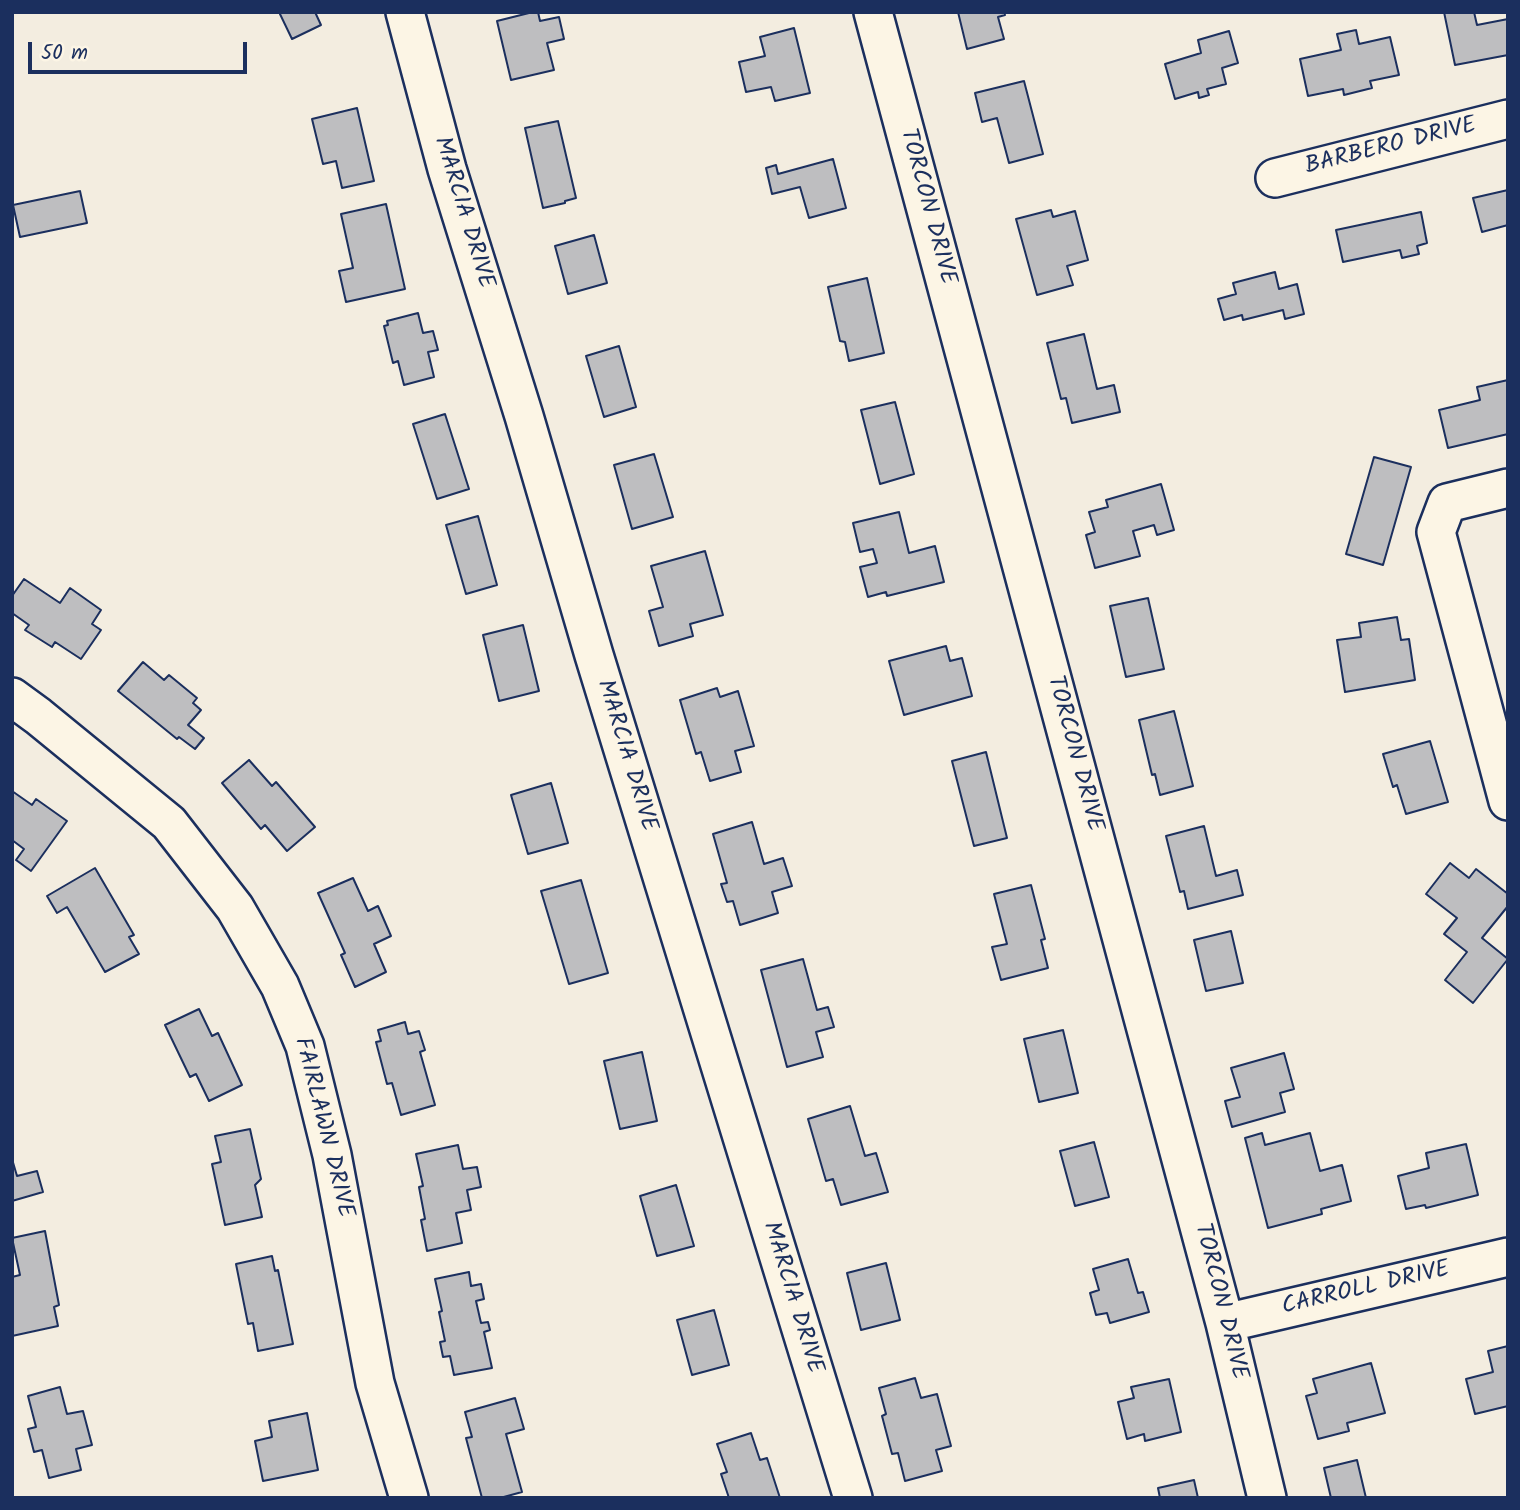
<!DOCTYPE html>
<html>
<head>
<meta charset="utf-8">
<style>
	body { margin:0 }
	#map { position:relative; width:1520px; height:1510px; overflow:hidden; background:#f3ede0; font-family:Kalam,sans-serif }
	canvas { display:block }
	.frame { position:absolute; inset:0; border:14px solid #1b2f5e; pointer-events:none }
	.scale { position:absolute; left:28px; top:42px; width:219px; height:32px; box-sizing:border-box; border:4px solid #1b2f5e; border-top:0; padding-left:9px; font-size:21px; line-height:24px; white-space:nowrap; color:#1b2f5e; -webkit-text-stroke:5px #fcf5e5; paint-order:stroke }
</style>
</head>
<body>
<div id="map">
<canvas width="1520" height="1510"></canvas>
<div class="frame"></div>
<div class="scale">50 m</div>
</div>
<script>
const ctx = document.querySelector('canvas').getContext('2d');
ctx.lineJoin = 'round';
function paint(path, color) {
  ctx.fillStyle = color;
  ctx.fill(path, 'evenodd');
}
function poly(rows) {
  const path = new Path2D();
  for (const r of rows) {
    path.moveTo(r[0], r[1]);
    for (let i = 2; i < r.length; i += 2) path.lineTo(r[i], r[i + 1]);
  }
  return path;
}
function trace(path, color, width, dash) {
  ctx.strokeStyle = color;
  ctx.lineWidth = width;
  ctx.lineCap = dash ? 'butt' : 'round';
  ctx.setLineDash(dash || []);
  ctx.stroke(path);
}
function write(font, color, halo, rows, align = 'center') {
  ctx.font = font + ' Kalam,sans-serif';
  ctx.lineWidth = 6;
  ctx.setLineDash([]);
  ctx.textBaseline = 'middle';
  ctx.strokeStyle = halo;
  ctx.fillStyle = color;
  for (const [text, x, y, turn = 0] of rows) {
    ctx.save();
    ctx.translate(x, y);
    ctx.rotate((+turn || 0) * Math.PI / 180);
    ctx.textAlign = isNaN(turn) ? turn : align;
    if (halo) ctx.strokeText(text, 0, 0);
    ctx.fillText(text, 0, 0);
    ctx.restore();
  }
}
const building = poly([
	[279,12,315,12,321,25,292,39,279,12],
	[533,12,538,12,540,21,559,17,564,39,547,43,554,70,511,80,497,21,533,12],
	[958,12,1004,12,1005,15,998,17,1004,39,967,49,958,12],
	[1444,12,1474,12,1477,25,1508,19,1508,55,1455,65,1444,12],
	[794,28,810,93,775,101,771,87,746,92,739,62,765,56,760,37,794,28],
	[1356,30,1359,44,1390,37,1399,75,1370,81,1372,88,1344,95,1343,89,1308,96,1300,59,1341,50,1337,34,1356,30],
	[1229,31,1238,63,1222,68,1226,84,1207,89,1209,95,1199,98,1198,92,1175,99,1165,64,1201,53,1198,40,1229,31],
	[1024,81,1043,154,1009,163,997,118,982,122,975,93,1024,81],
	[357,108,374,181,342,188,336,161,323,164,312,119,357,108],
	[558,121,576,198,565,201,565,203,543,208,525,128,558,121],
	[833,159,846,208,809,218,800,187,772,194,766,168,776,165,778,174,833,159],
	[1508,190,1508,225,1482,232,1473,198,1508,190],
	[80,191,87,223,20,237,13,205,80,191],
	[386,204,405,289,346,302,339,271,353,268,341,214,386,204],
	[1051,210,1053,217,1075,211,1088,260,1067,266,1073,285,1037,295,1016,219,1051,210],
	[1421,212,1427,243,1417,246,1419,254,1402,258,1400,250,1343,262,1336,230,1421,212],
	[594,235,607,283,568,294,555,246,594,235],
	[1275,272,1279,289,1297,284,1304,314,1285,319,1283,310,1243,320,1242,315,1224,320,1218,299,1236,294,1233,283,1275,272],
	[867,278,884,353,849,361,845,342,840,341,828,287,867,278],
	[418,313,423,333,433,331,438,350,428,352,434,377,404,385,398,361,393,363,384,326,388,325,387,321,418,313],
	[1084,334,1097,389,1114,385,1120,412,1072,423,1066,398,1061,399,1047,343,1084,334],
	[619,346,636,407,604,417,586,356,619,346],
	[1508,380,1508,434,1448,448,1439,410,1480,400,1477,387,1508,380],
	[895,402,914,474,880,484,861,410,895,402],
	[445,414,469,489,437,499,413,424,445,414],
	[654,454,673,517,632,529,614,465,654,454],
	[1374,457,1411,467,1383,565,1346,554,1374,457],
	[1161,484,1174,530,1157,535,1154,525,1133,531,1140,556,1095,568,1086,535,1095,532,1089,512,1108,507,1106,500,1161,484],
	[899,512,909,553,935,546,944,582,887,596,886,592,868,597,860,567,877,563,873,549,860,552,853,523,899,512],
	[478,516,497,585,466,594,446,525,478,516],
	[705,551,723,615,690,624,693,636,659,646,649,611,663,607,651,566,705,551],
	[24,579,60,603,70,588,101,610,92,624,101,630,81,659,55,642,52,647,25,630,29,625,12,613,12,596,24,579],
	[1148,598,1164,669,1126,677,1110,606,1148,598],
	[1397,617,1401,640,1409,639,1415,680,1345,692,1337,640,1361,637,1359,623,1397,617],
	[523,625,539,691,499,701,483,635,523,625],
	[946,646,950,661,962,658,972,696,904,715,889,661,946,646],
	[143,662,164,680,169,675,197,698,193,703,201,710,188,725,204,738,195,749,179,737,177,739,118,691,143,662],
	[717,688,720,697,738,691,754,746,735,751,741,772,710,781,701,752,696,754,680,700,717,688],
	[1174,711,1193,786,1160,795,1155,774,1152,775,1139,720,1174,711],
	[1430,741,1448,802,1406,814,1397,785,1393,787,1383,754,1430,741],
	[986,752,1007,838,974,846,952,761,986,752],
	[249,760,272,786,276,782,315,827,287,851,265,825,261,829,222,783,249,760],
	[551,783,568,843,528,854,511,795,551,783],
	[12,791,32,805,36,799,67,821,31,871,16,860,24,849,12,840,12,791],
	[752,822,764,864,783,858,792,886,772,892,778,913,740,925,733,901,727,902,721,884,727,883,713,834,752,822],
	[1204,826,1216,876,1237,870,1243,895,1188,909,1184,891,1180,892,1166,836,1204,826],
	[1450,863,1469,878,1476,869,1508,894,1508,906,1482,938,1508,959,1473,1003,1445,980,1467,952,1444,934,1457,918,1426,894,1450,863],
	[95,868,134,935,129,937,139,954,105,972,67,907,57,913,47,896,95,868],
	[353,878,368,911,378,906,391,936,374,944,386,972,355,987,341,955,345,953,318,893,353,878],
	[581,880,608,973,569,984,541,891,581,880],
	[1031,885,1045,939,1041,940,1048,968,1001,980,992,947,1007,944,994,894,1031,885],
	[1231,931,1243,983,1206,991,1194,940,1231,931],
	[803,959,817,1010,828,1007,834,1027,816,1032,823,1057,787,1067,761,970,803,959],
	[199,1009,212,1036,218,1033,242,1085,209,1101,196,1074,190,1077,165,1025,199,1009],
	[405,1022,408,1034,419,1031,425,1050,420,1052,435,1105,401,1115,392,1083,387,1084,376,1042,381,1041,378,1030,405,1022],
	[1063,1030,1078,1093,1039,1102,1024,1039,1063,1030],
	[642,1052,657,1121,620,1129,604,1061,642,1052],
	[1284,1053,1294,1089,1280,1093,1285,1112,1232,1127,1225,1101,1240,1097,1231,1068,1284,1053],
	[850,1106,865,1156,876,1153,888,1192,841,1205,833,1179,826,1181,808,1119,850,1106],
	[250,1129,261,1179,255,1185,262,1217,225,1225,212,1164,221,1162,215,1136,250,1129],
	[1262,1133,1265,1145,1310,1133,1320,1171,1342,1165,1351,1201,1321,1209,1322,1214,1268,1228,1245,1138,1262,1133],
	[1094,1142,1109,1197,1075,1206,1060,1151,1094,1142],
	[1466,1144,1478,1195,1426,1208,1425,1205,1406,1209,1398,1176,1429,1168,1426,1153,1466,1144],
	[458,1145,463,1169,477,1167,481,1187,467,1190,471,1210,456,1213,462,1243,427,1251,421,1220,425,1219,419,1187,423,1186,416,1154,458,1145],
	[12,1159,17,1176,37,1171,43,1192,12,1201,12,1159],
	[676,1185,694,1246,657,1256,640,1196,676,1185],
	[45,1231,59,1305,54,1307,58,1326,12,1336,12,1277,20,1275,12,1238,45,1231],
	[272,1256,275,1271,278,1270,293,1344,258,1351,253,1323,248,1324,236,1264,272,1256],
	[1128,1259,1138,1293,1143,1292,1149,1312,1110,1323,1107,1313,1096,1315,1090,1293,1099,1290,1093,1269,1128,1259],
	[886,1263,900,1320,861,1330,847,1273,886,1263],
	[469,1272,471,1286,481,1284,484,1299,476,1301,481,1323,488,1322,490,1330,484,1332,492,1368,454,1375,450,1356,443,1357,440,1342,445,1341,439,1312,442,1311,435,1279,469,1272],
	[714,1310,729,1365,692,1375,677,1320,714,1310],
	[1508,1346,1508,1406,1475,1414,1466,1379,1493,1372,1488,1351,1508,1346],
	[1371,1363,1385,1413,1347,1423,1349,1431,1318,1439,1306,1396,1317,1393,1313,1379,1371,1363],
	[915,1378,921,1398,937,1394,951,1446,936,1450,942,1471,905,1481,898,1453,892,1454,882,1416,886,1414,879,1388,915,1378],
	[1169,1379,1181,1432,1145,1441,1144,1434,1127,1439,1118,1402,1134,1398,1131,1387,1169,1379],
	[60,1387,67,1414,83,1411,92,1445,76,1449,81,1470,49,1478,42,1450,34,1452,28,1429,36,1427,28,1396,60,1387],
	[515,1398,524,1429,506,1434,522,1492,500,1498,482,1498,466,1438,472,1437,465,1412,515,1398],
	[307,1413,318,1470,263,1481,255,1441,272,1437,269,1421,307,1413],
	[751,1433,760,1460,767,1458,780,1498,729,1498,721,1474,727,1472,717,1444,751,1433],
	[1357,1460,1366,1498,1331,1498,1324,1468,1357,1460],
	[1194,1480,1198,1498,1160,1498,1158,1488,1194,1480]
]);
paint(building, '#bebec0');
trace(building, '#1b2f5e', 2);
const minor = poly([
	[405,12,447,169,524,416,594,655,853,1498],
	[873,12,1225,1323,1267,1498],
	[1275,178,1508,119],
	[1508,488,1447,503,1436,532,1508,801],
	[12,697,38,716,169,823,235,908,280,986,305,1046,332,1155,375,1383,409,1498],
	[1225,1323,1508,1257]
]);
trace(minor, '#1b2f5e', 42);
trace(minor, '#fcf5e5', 37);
write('24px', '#1b2f5e', '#fcf5e5', [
	["BARBERO DRIVE",1391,148,-14],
	["TORCON DRIVE",926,207,75],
	["MARCIA DRIVE",462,213,73],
	["TORCON DRIVE",1073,754,75],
	["MARCIA DRIVE",625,756,73],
	["FAIRLAWN DRIVE",322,1128,76],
	["CARROLL DRIVE",1366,1290,-13],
	["MARCIA DRIVE",791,1298,73],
	["TORCON DRIVE",1219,1302,76]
]);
</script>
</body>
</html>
